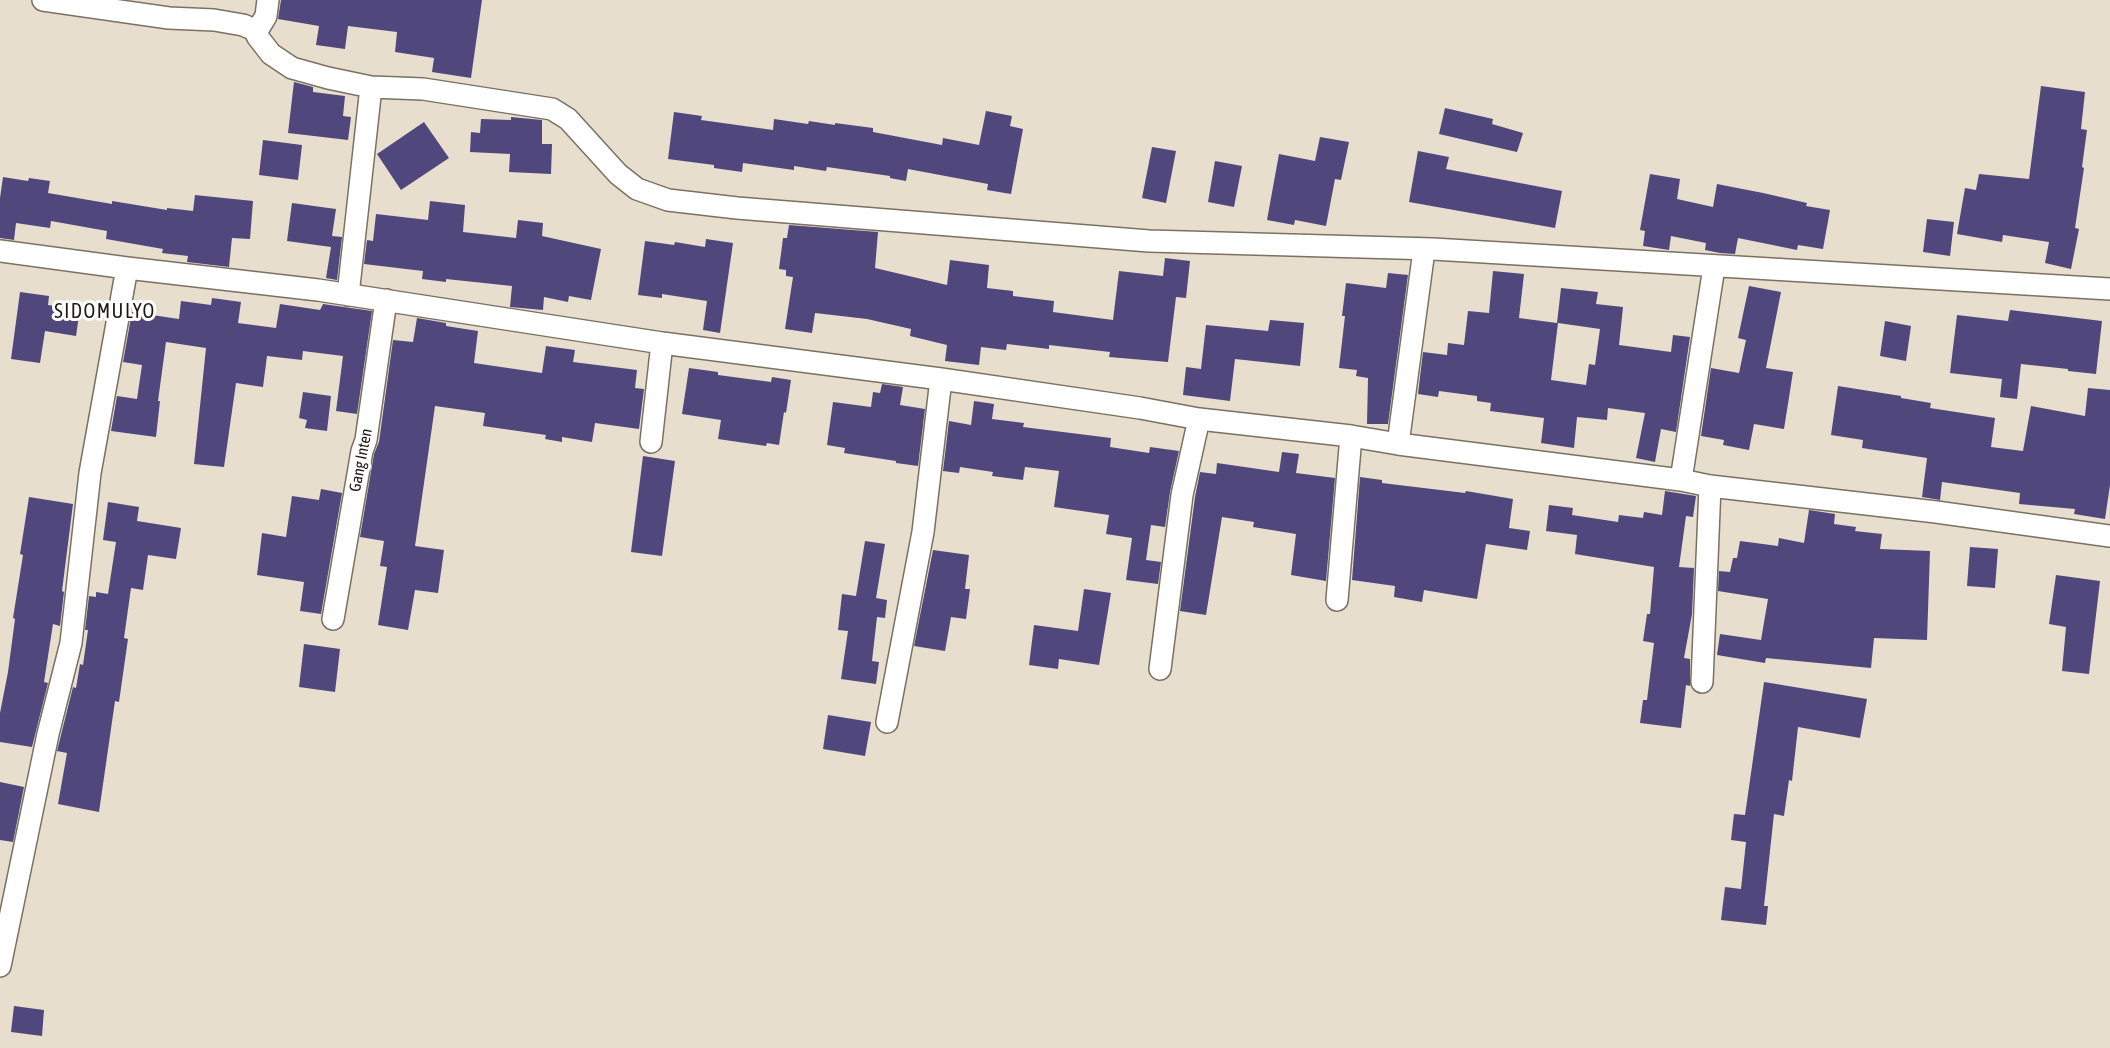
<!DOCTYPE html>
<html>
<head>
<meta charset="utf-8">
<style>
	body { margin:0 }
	canvas { display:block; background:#e8dece }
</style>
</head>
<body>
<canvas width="2110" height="1048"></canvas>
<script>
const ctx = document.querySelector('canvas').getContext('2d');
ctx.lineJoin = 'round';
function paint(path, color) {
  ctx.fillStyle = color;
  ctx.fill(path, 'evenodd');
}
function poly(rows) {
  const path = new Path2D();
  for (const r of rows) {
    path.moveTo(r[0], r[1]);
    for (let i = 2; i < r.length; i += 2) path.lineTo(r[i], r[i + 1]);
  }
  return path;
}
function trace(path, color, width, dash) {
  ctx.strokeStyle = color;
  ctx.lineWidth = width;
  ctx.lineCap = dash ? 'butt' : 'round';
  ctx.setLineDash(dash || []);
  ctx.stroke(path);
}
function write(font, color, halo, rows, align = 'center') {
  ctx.font = font + ' "Asap Condensed",sans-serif';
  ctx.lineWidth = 6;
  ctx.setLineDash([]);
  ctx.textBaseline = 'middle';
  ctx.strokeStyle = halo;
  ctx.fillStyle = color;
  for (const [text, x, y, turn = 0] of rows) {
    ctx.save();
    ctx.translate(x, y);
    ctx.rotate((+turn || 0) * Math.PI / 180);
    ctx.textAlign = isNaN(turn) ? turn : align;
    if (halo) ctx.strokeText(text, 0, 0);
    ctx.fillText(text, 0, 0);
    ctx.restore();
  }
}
paint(poly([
	[281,0,482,0,471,78,432,72,434,58,395,52,397,32,348,26,345,49,316,45,319,26,278,19],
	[294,82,313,87,313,92,345,96,343,116,351,117,348,140,288,133],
	[2041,86,2085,92,2081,129,2087,130,2082,167,2084,168,2075,228,2079,229,2071,269,2045,263,2049,242,2003,235,2002,242,1957,234,1965,188,1976,190,1979,174,2029,179],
	[1445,108,1493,119,1492,124,1523,133,1517,152,1439,134],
	[986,111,1012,116,1010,126,1023,129,1011,194,987,190,988,184,908,169,906,181,890,178,890,176,827,167,826,171,794,166,794,170,743,163,742,172,714,168,714,165,668,159,674,112,702,116,701,120,773,130,774,119,808,124,809,121,835,125,835,123,873,128,873,132,942,145,943,138,979,145],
	[511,117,542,120,542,144,552,144,551,174,509,172,510,154,470,152,471,132,480,133,481,119,511,120],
	[424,122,449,158,401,190,377,154],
	[1320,137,1349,142,1341,180,1335,179,1326,226,1295,220,1294,225,1267,220,1279,154,1315,161],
	[263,140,302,145,298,180,259,175],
	[1152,147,1176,151,1166,203,1142,198],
	[1418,151,1449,157,1446,169,1562,191,1555,228,1409,202],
	[1215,161,1242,166,1234,207,1208,202],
	[1650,174,1680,179,1677,199,1713,207,1717,184,1763,193,1807,203,1806,206,1830,210,1823,249,1798,245,1797,250,1738,238,1735,254,1720,253,1705,250,1706,243,1671,236,1669,250,1643,246,1645,231,1640,230],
	[3,177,28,181,29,178,50,181,48,193,112,204,112,201,167,210,167,208,193,211,195,195,253,201,250,239,232,238,229,267,187,262,188,256,162,253,163,249,106,239,107,231,51,221,50,228,16,223,14,240,0,238,0,198],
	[430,201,465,205,463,232,516,238,518,220,543,223,542,236,601,249,591,300,569,296,568,302,544,297,543,310,510,307,512,286,446,279,446,282,422,279,423,271,364,264,367,240,373,241,376,214,428,220],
	[292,203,336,209,332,236,342,237,337,280,326,278,331,247,287,241],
	[1927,219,1954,222,1950,256,1923,252],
	[789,225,878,232,875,268,947,285,950,260,989,265,987,288,1013,291,1013,296,1054,301,1053,312,1113,320,1119,271,1163,276,1165,258,1190,261,1186,298,1176,297,1168,362,1109,357,1110,352,1049,345,1049,349,1007,344,1006,350,981,347,979,365,945,361,947,345,910,336,911,329,867,319,815,313,812,333,785,329,793,277,786,276,786,270,779,269,783,238,787,238],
	[706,239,733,243,720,333,703,330,707,301,662,294,662,298,638,295,645,241,674,245,675,242,705,247],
	[1493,271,1524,274,1519,318,1557,323,1561,288,1598,292,1596,304,1623,307,1619,345,1671,352,1673,335,1690,337,1676,432,1661,429,1655,462,1636,458,1645,413,1608,408,1607,420,1577,417,1574,448,1541,443,1544,418,1490,411,1491,403,1477,401,1477,396,1439,391,1438,397,1418,394,1423,352,1447,355,1448,343,1464,345,1468,311,1489,313],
	[1558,323,1600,329,1595,365,1589,364,1586,385,1551,380],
	[1388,273,1408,275,1388,424,1367,424,1368,378,1356,376,1357,370,1339,368,1345,316,1342,316,1346,283,1386,288],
	[1749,286,1781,292,1766,368,1793,372,1784,429,1754,424,1749,450,1723,445,1724,440,1701,436,1711,368,1739,373,1746,340,1738,338],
	[20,292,49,296,48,305,80,309,76,336,45,331,40,363,11,359],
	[212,298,241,302,238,323,276,328,280,304,320,310,323,304,372,311,357,414,336,411,343,356,303,351,302,360,267,356,263,387,236,383,224,467,194,464,206,348,166,342,158,401,160,401,156,437,111,431,117,396,137,399,142,365,123,362,132,312,179,319,181,301,211,305],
	[2010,310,2102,321,2096,374,2068,371,2068,369,2021,364,2017,399,2000,397,2002,379,1950,373,1957,315,2008,321],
	[417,318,446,323,446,326,478,331,474,363,542,373,546,346,575,350,573,362,637,370,635,388,644,389,639,429,595,423,592,442,562,437,562,442,545,439,546,435,483,426,485,413,435,406,415,546,444,550,438,593,415,590,408,630,378,625,387,567,380,566,384,541,360,537,374,454,379,442,393,340,413,342],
	[1270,320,1304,323,1300,366,1235,359,1230,401,1183,395,1186,367,1201,369,1206,325,1268,331],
	[1885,321,1911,326,1906,361,1880,356],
	[689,368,718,372,718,375,771,382,772,377,791,380,786,413,784,412,779,445,767,443,766,446,718,439,721,420,682,414],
	[882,384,903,387,900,405,925,409,918,466,896,463,896,461,844,453,845,448,827,445,833,402,871,407,873,392,880,393],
	[1838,386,1901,396,1901,398,1931,403,1930,408,1995,418,1991,447,2023,451,2031,406,2085,416,2088,388,2110,390,2110,485,2105,519,2074,514,2075,509,2019,504,2020,493,1942,482,1940,500,1922,497,1927,458,1862,448,1863,440,1831,435],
	[303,392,331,396,327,431,305,428,307,420,299,418],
	[974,401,994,404,992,419,1024,423,1023,427,1111,438,1110,447,1149,453,1150,447,1179,451,1170,492,1165,527,1151,525,1146,560,1161,562,1158,584,1126,580,1132,538,1106,534,1109,515,1054,507,1059,471,1025,467,1023,480,992,476,993,472,960,467,959,473,943,471,949,421,971,425],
	[1282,452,1299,454,1296,473,1335,478,1326,581,1291,575,1296,534,1253,527,1254,522,1222,517,1206,615,1180,611,1195,497,1200,472,1216,474,1217,463,1279,472],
	[643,456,675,461,662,556,631,552],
	[1360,477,1382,480,1382,483,1465,493,1466,491,1513,499,1509,528,1530,531,1527,550,1486,544,1477,599,1424,590,1422,602,1394,597,1395,586,1352,580],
	[321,489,342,493,321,614,300,611,304,582,257,575,262,533,286,537,292,496,319,500],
	[1665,491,1696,496,1693,517,1686,516,1679,567,1694,568,1692,614,1684,658,1690,659,1690,686,1686,685,1681,728,1640,723,1643,700,1647,700,1654,643,1643,641,1647,614,1650,614,1654,567,1575,554,1577,535,1546,531,1549,505,1573,508,1572,515,1618,522,1619,515,1643,518,1644,512,1662,515],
	[29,497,73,504,62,591,64,592,60,626,53,624,44,682,48,683,32,747,0,742,0,713,8,672,15,619,13,618,23,555,20,554],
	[108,502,139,507,137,521,181,528,176,559,148,555,143,590,131,588,124,638,128,639,119,702,115,701,99,812,58,804,67,753,57,751,73,687,76,688,80,664,83,665,88,630,85,630,89,596,96,597,96,592,108,594,116,542,103,540],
	[1809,510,1835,514,1834,524,1856,527,1855,531,1882,534,1880,549,1930,551,1927,640,1874,638,1871,668,1766,658,1765,663,1717,655,1720,634,1761,640,1768,599,1718,591,1719,571,1730,572,1733,558,1737,558,1740,541,1778,546,1779,538,1804,543],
	[865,541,885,544,876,598,887,600,885,618,877,617,872,661,879,662,876,684,841,679,848,631,838,630,842,594,856,596],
	[1970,547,1998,549,1995,588,1967,586],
	[933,550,969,555,965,589,970,589,966,619,951,617,945,651,914,646],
	[2056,575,2100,581,2089,674,2062,671,2066,627,2049,624],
	[1084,589,1111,593,1099,665,1059,659,1058,669,1029,665,1034,625,1078,631],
	[304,644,340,649,335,692,299,687],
	[1764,682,1867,699,1860,738,1798,727,1792,781,1789,780,1784,816,1774,814,1764,906,1768,906,1766,925,1721,920,1725,887,1741,889,1746,842,1731,840,1734,814,1745,815],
	[828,715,871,722,865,756,823,749],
	[0,782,24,787,13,842,0,840],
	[14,1006,44,1010,42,1036,11,1032]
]), '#50487d');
const minor = poly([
	[43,0,169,18,214,20,243,25,257,31,257,36,271,54,292,68,328,78,371,87,423,89,552,109,568,119,618,174,637,189,668,200,737,208,1149,241,1433,249,2110,289],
	[257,31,266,16,268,0],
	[0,251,127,268,318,290,662,343,941,379,1140,408,1199,419,1351,436,1398,444,1681,480,1710,486,1936,512,2110,536],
	[348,295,371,87],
	[651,442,662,343],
	[1398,444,1424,250],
	[1681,480,1714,267],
	[1337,600,1351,436],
	[333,619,362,451,366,440,386,300],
	[1160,669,1182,495,1199,419],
	[1702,682,1710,486],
	[887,722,923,532,941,379],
	[0,966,48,734,71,643,90,473,127,268]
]);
trace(minor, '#7a7163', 24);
trace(minor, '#fff', 21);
write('16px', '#1d1914', '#fff', [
	["Gang Inten",361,460,-79]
]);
ctx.letterSpacing = '1.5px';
write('20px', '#1d1914', '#fff', [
	["SIDOMULYO",105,312]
]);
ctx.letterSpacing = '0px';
</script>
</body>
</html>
